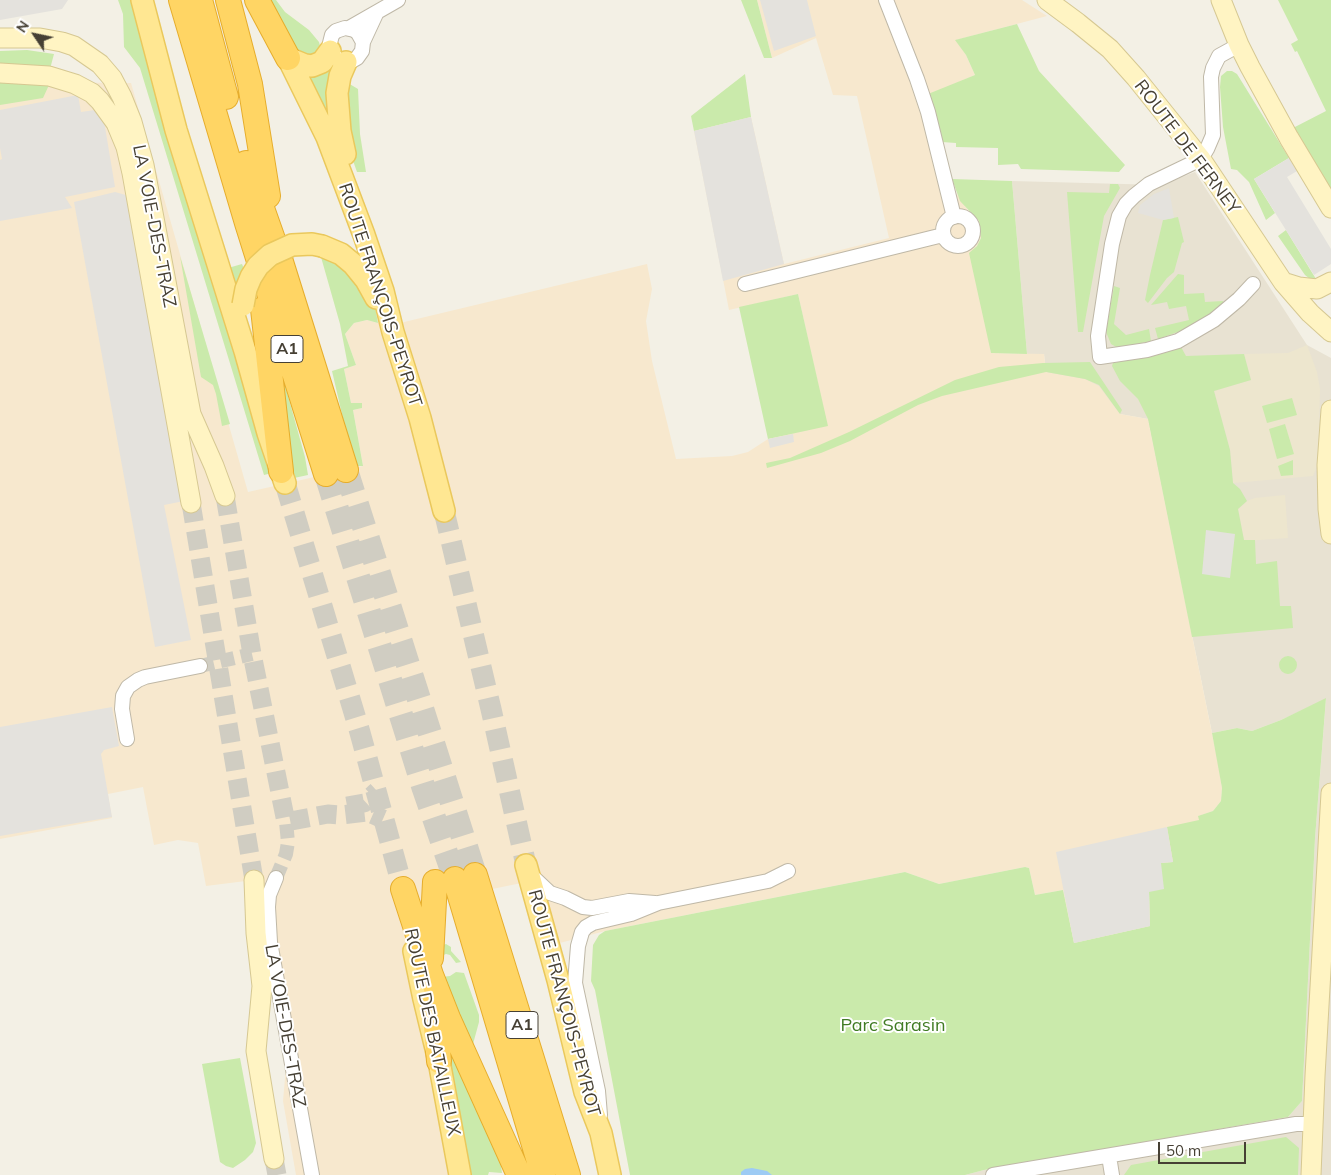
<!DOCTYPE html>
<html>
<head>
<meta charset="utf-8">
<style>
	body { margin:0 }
	#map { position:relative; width:1331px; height:1175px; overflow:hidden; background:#f3f0e5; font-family:Mulish,sans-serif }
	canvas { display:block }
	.north { position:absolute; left:10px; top:10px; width:50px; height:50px; -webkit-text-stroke:4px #fff; paint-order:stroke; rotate:304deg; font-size:14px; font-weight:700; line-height:20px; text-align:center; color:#464034 }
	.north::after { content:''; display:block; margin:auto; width:18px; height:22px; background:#464034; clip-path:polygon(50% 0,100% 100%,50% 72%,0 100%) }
	.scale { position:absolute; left:1158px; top:1142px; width:88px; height:22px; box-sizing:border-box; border:2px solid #464034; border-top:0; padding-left:6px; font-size:15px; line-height:18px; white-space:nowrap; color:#464034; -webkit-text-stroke:4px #fff; paint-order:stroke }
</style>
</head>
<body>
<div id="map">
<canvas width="1331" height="1175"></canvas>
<div class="north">N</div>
<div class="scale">50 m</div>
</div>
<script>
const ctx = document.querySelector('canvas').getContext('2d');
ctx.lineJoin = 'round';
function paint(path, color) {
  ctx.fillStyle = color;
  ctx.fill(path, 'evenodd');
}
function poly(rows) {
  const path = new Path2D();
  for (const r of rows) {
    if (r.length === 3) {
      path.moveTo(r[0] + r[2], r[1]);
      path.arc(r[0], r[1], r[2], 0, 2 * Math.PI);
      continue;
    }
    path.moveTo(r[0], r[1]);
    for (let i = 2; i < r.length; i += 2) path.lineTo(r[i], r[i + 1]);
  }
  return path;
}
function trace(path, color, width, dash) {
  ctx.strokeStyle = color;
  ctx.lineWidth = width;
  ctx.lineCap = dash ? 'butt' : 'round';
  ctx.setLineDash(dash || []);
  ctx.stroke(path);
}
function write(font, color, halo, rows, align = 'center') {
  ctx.font = font + ' Mulish,sans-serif';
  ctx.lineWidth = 4;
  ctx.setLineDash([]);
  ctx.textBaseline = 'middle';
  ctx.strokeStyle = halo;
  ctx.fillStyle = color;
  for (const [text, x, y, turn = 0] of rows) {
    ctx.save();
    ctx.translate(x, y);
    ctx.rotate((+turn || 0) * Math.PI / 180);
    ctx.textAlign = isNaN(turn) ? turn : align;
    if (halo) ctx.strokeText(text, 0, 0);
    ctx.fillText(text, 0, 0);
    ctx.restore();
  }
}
paint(poly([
	[1195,172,1307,345,1331,358,1331,1175,965,1175,984,1170,1288,1117,1302,1101,1315,838,1326,699,1281,720,1252,731,1237,728,1212,733,1148,419,1120,414,1046,372,1044,354,1027,354,1012,181,1161,185]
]), '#e8e2d2');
paint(poly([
	[757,0,1022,0,1047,16,956,40,966,55,975,75,929,95,956,193,968,210,979,221,982,234,979,243,974,249,991,353,1044,354,1046,372,1085,379,1099,386,1120,414,1148,419,1218,763,1222,788,1221,801,1213,811,1199,816,1199,820,1173,862,1161,863,1164,889,1149,892,1150,926,1074,943,1063,890,1035,895,1029,868,1025,867,939,884,905,872,605,931,556,944,536,880,400,908,453,1175,296,1175,283,1101,286,1067,262,943,254,880,206,886,198,843,178,840,154,845,143,787,108,794,112,818,0,839,0,82,131,83,248,492,363,466,353,410,362,408,362,403,351,403,344,369,356,365,345,334,354,323,367,320,378,323,400,323,647,264,652,289,646,321,652,361,676,459,732,456,748,452,768,439,827,425,798,294,729,310,694,131,751,117,784,264,889,238,857,96,833,95,816,38,772,58]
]), '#f7e8ce');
paint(poly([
	[1307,345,1317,372,1320,389,1318,464,1313,476,1233,483,1230,450,1214,391,1251,380,1244,354,1288,353],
	[1285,495,1288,538,1244,541,1238,509,1247,501,1255,498]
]), '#ede6ce');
paint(poly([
	[118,0,135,0,272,473,264,475,140,68,124,47,123,14],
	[261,0,276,0,285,12,309,30,319,42,321,50,317,59,295,56],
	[741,0,757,0,772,58,764,58],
	[1278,0,1331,0,1331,191,1293,128,1326,111,1297,51,1295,52,1291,44,1298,40],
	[1017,24,1039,71,1125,165,1119,172,1021,169,1018,164,998,165,998,148,956,147,956,143,942,142,928,94,975,75,966,55,955,40],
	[27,50,54,54,50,69,0,66,0,51],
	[327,66,336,76,337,135,304,74],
	[1227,71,1232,71,1237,74,1289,158,1254,179,1275,213,1266,220,1249,182,1237,170,1231,169,1223,127,1220,87,1221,76],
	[745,74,751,117,694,131,691,116],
	[0,82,49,85,43,98,0,105],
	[348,83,358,89,360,134,366,172,357,172,346,141],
	[952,179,1012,181,1027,354,991,353,969,253,977,246,981,238,979,221,960,201],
	[1110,184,1118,184,1120,188,1104,216,1083,332,1078,332,1067,192,1109,193],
	[1178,217,1184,242,1182,243,1174,272,1167,278,1148,303,1145,300,1150,275,1163,220],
	[1286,230,1316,279,1310,279,1305,275,1278,236],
	[319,250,338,258,375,307,378,323,367,320,354,323,345,334,356,365,344,369,351,403,362,403,362,408,353,410,363,466,354,466,332,371,348,366,340,324],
	[180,256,230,424,222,426,216,394,213,385,201,377],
	[242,264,246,274,237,297,228,268],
	[1178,274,1184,275,1184,294,1204,293,1205,302,1223,301,1223,305,1200,324,1158,339,1155,328,1189,320,1186,306,1169,309,1167,302,1151,305],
	[1114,286,1120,288,1114,324,1126,335,1149,329,1151,341,1118,348,1111,344,1106,332],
	[798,294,828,426,768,439,739,307],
	[271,335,305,457,308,475,294,478,288,454],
	[1181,347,1186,356,1244,354,1251,380,1214,391,1230,450,1233,483,1240,489,1247,501,1238,509,1244,540,1255,540,1256,564,1277,561,1280,606,1291,606,1293,628,1192,637,1148,419,1138,399,1120,381,1112,366,1113,363],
	[1090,362,1122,410,1120,414,1099,385,1085,379,1046,372,942,396,918,405,850,441,821,453,767,468,766,463,790,458,849,432,955,380,999,367,1043,363],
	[1292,398,1297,415,1267,423,1262,406],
	[1285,424,1294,454,1277,459,1269,429],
	[1293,460,1293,475,1281,476,1278,466],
	[1288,665,9],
	[1326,698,1315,838,1302,1101,1288,1117,984,1170,965,1175,630,1175,595,990,591,981,593,945,599,935,605,931,905,872,939,884,1025,867,1029,868,1035,895,1063,890,1074,943,1150,926,1149,892,1161,863,1173,862,1167,827,1199,820,1198,816,1213,811,1221,801,1222,788,1212,733,1237,728,1252,731,1281,720],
	[446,944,451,947,451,951,461,962,456,963,450,955,446,954,441,956,441,946],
	[456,972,464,973,479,1015,479,1022,473,1044,470,1046,442,977,450,976],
	[451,1055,500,1159,502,1173,489,1172,488,1175,468,1175,448,1057],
	[240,1058,256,1143,253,1152,245,1160,233,1168,226,1166,220,1162,202,1064],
	[1286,1137,1299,1148,1298,1175,1124,1175,1131,1165]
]), '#caeaab');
paint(poly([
	[0,0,68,0,62,9,0,20],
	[760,0,807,0,816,36,774,51],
	[78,95,81,112,102,109,115,187,65,197,72,208,0,221,0,160,2,159,0,148,0,110],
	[751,117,784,264,723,281,694,131],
	[1289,158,1297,171,1287,177,1331,249,1331,264,1314,275,1254,179],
	[1169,188,1174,218,1163,220,1138,213,1140,205,1154,194],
	[115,192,129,196,184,501,164,505,191,640,155,647,74,202],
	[793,434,794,442,770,448,768,439],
	[1206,530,1235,534,1230,578,1202,574],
	[112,707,119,746,104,750,101,754,112,817,0,836,0,727],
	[1167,827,1173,862,1161,863,1164,889,1149,892,1150,926,1074,943,1056,852]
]), '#e4e2dd');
paint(poly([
	[752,1168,767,1171,772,1175,741,1175,741,1172,745,1169]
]), '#9dcbf4');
trace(poly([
	[200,666,252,654],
	[276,878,286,854,288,842,286,822]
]), '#d0cdc2', 14, [14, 7]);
trace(poly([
	[225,496,252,654,286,822,328,814,341,815,367,812,383,819],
	[191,503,254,880],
	[347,806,364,803,377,791],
	[274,1159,277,1175]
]), '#d0cdc2', 19, [19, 9]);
trace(poly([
	[285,483,359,729,403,889],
	[444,511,491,709,526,865]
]), '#d0cdc2', 21, [21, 11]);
trace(poly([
	[346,470,475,875],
	[326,474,423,786,455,879]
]), '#d0cdc2', 24, [24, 12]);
const street = poly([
	[886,0,917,79,928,112,954,217],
	[349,28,398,0],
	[363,42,358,33,354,30,345,28,336,31,332,35,329,47,332,55,341,61,350,62,357,58,362,51,363,42,376,14],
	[1239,45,1219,56,1213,68,1211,77,1213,135,1207,149,1201,159,1149,184,1134,196,1126,204,1119,216,1112,244,1098,336,1100,357,1147,350,1178,341,1214,320,1239,299,1253,284],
	[958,231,15],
	[745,284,943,235],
	[127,739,122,709,123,696,128,687,138,680,145,677,200,666],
	[532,876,550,893,565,898,583,907,592,908,629,901,655,903],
	[276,878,269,895,268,907,270,942,312,1175],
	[600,1115,598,1091,575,983,578,946,582,932,586,927,593,923,631,914,658,903,768,881,788,871],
	[1109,1156,1112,1175],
	[993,1175,1296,1124,1312,1124]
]);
const secondary = poly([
	[1047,0,1078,23,1110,49,1136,78,1201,159,1283,282,1310,313,1331,332],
	[1221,0,1239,45,1250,67,1289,138,1331,208],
	[0,38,40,38,62,42,74,46,100,64,112,78,122,97,132,122,144,165,191,414,214,466,225,496],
	[0,73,49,76,75,84,92,93,100,101,116,123,126,147,132,173,191,503],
	[1283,282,1299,287,1317,289,1331,282],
	[1331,410,1327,465,1328,509,1331,534],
	[254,880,256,933,262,986,256,1051,274,1159],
	[1311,1175,1315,1076,1331,793]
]);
const primary = poly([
	[142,0,176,130,245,351,268,433,285,483],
	[288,58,327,137,364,235,383,291,393,332,420,418,444,511],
	[288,58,305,65,312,66,322,62,330,51],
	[345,154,340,131,337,93,340,76,346,62],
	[322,246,341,254,353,264,366,280,376,298],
	[526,865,558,980,585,1092,601,1133,610,1175],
	[414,951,424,999,439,1061,460,1175]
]);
const highway = poly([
	[181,0,247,223,326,474],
	[200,0,226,97],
	[228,0,250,84,268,196],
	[257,0,288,58],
	[246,163,281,262,346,470],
	[263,309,281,471],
	[475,875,568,1175],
	[455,879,543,1175],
	[403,889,431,975,448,1018,519,1175],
	[431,958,435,882],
	[434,1004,439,1061]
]);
trace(street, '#bfb8a7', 16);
trace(secondary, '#d6c892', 21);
trace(primary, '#eac85c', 24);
trace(highway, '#e6ad2c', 26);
trace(street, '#fff', 14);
trace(secondary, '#fff4c3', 19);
trace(primary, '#ffe792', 21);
trace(highway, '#ffd564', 24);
const primaryBridge = poly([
	[243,305,246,289,251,277,258,266,270,255,292,245,312,244,322,246]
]);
trace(primaryBridge, '#eac85c', 24, []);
trace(primaryBridge, '#ffe792', 21);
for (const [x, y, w] of [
	[287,349,32],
	[522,1025,32]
]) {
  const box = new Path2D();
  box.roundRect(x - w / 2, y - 13.5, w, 27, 4);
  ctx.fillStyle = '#fff';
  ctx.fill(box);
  trace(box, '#464034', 1);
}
write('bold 16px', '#464034', null, [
	["A1",287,349],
	["A1",522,1025]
]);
write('18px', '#464034', '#fff', [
	["ROUTE DE FERNEY",1187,147,53],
	["LA VOIE-DES-TRAZ",154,226,79],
	["ROUTE FRANÇOIS-PEYROT",380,295,72],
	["ROUTE FRANÇOIS-PEYROT",564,1003,75],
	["LA VOIE-DES-TRAZ",285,1026,80],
	["ROUTE DES BATAILLEUX",432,1032,78]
]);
write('18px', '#407b24', '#fff', [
	["Parc Sarasin",893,1026]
]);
</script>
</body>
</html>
